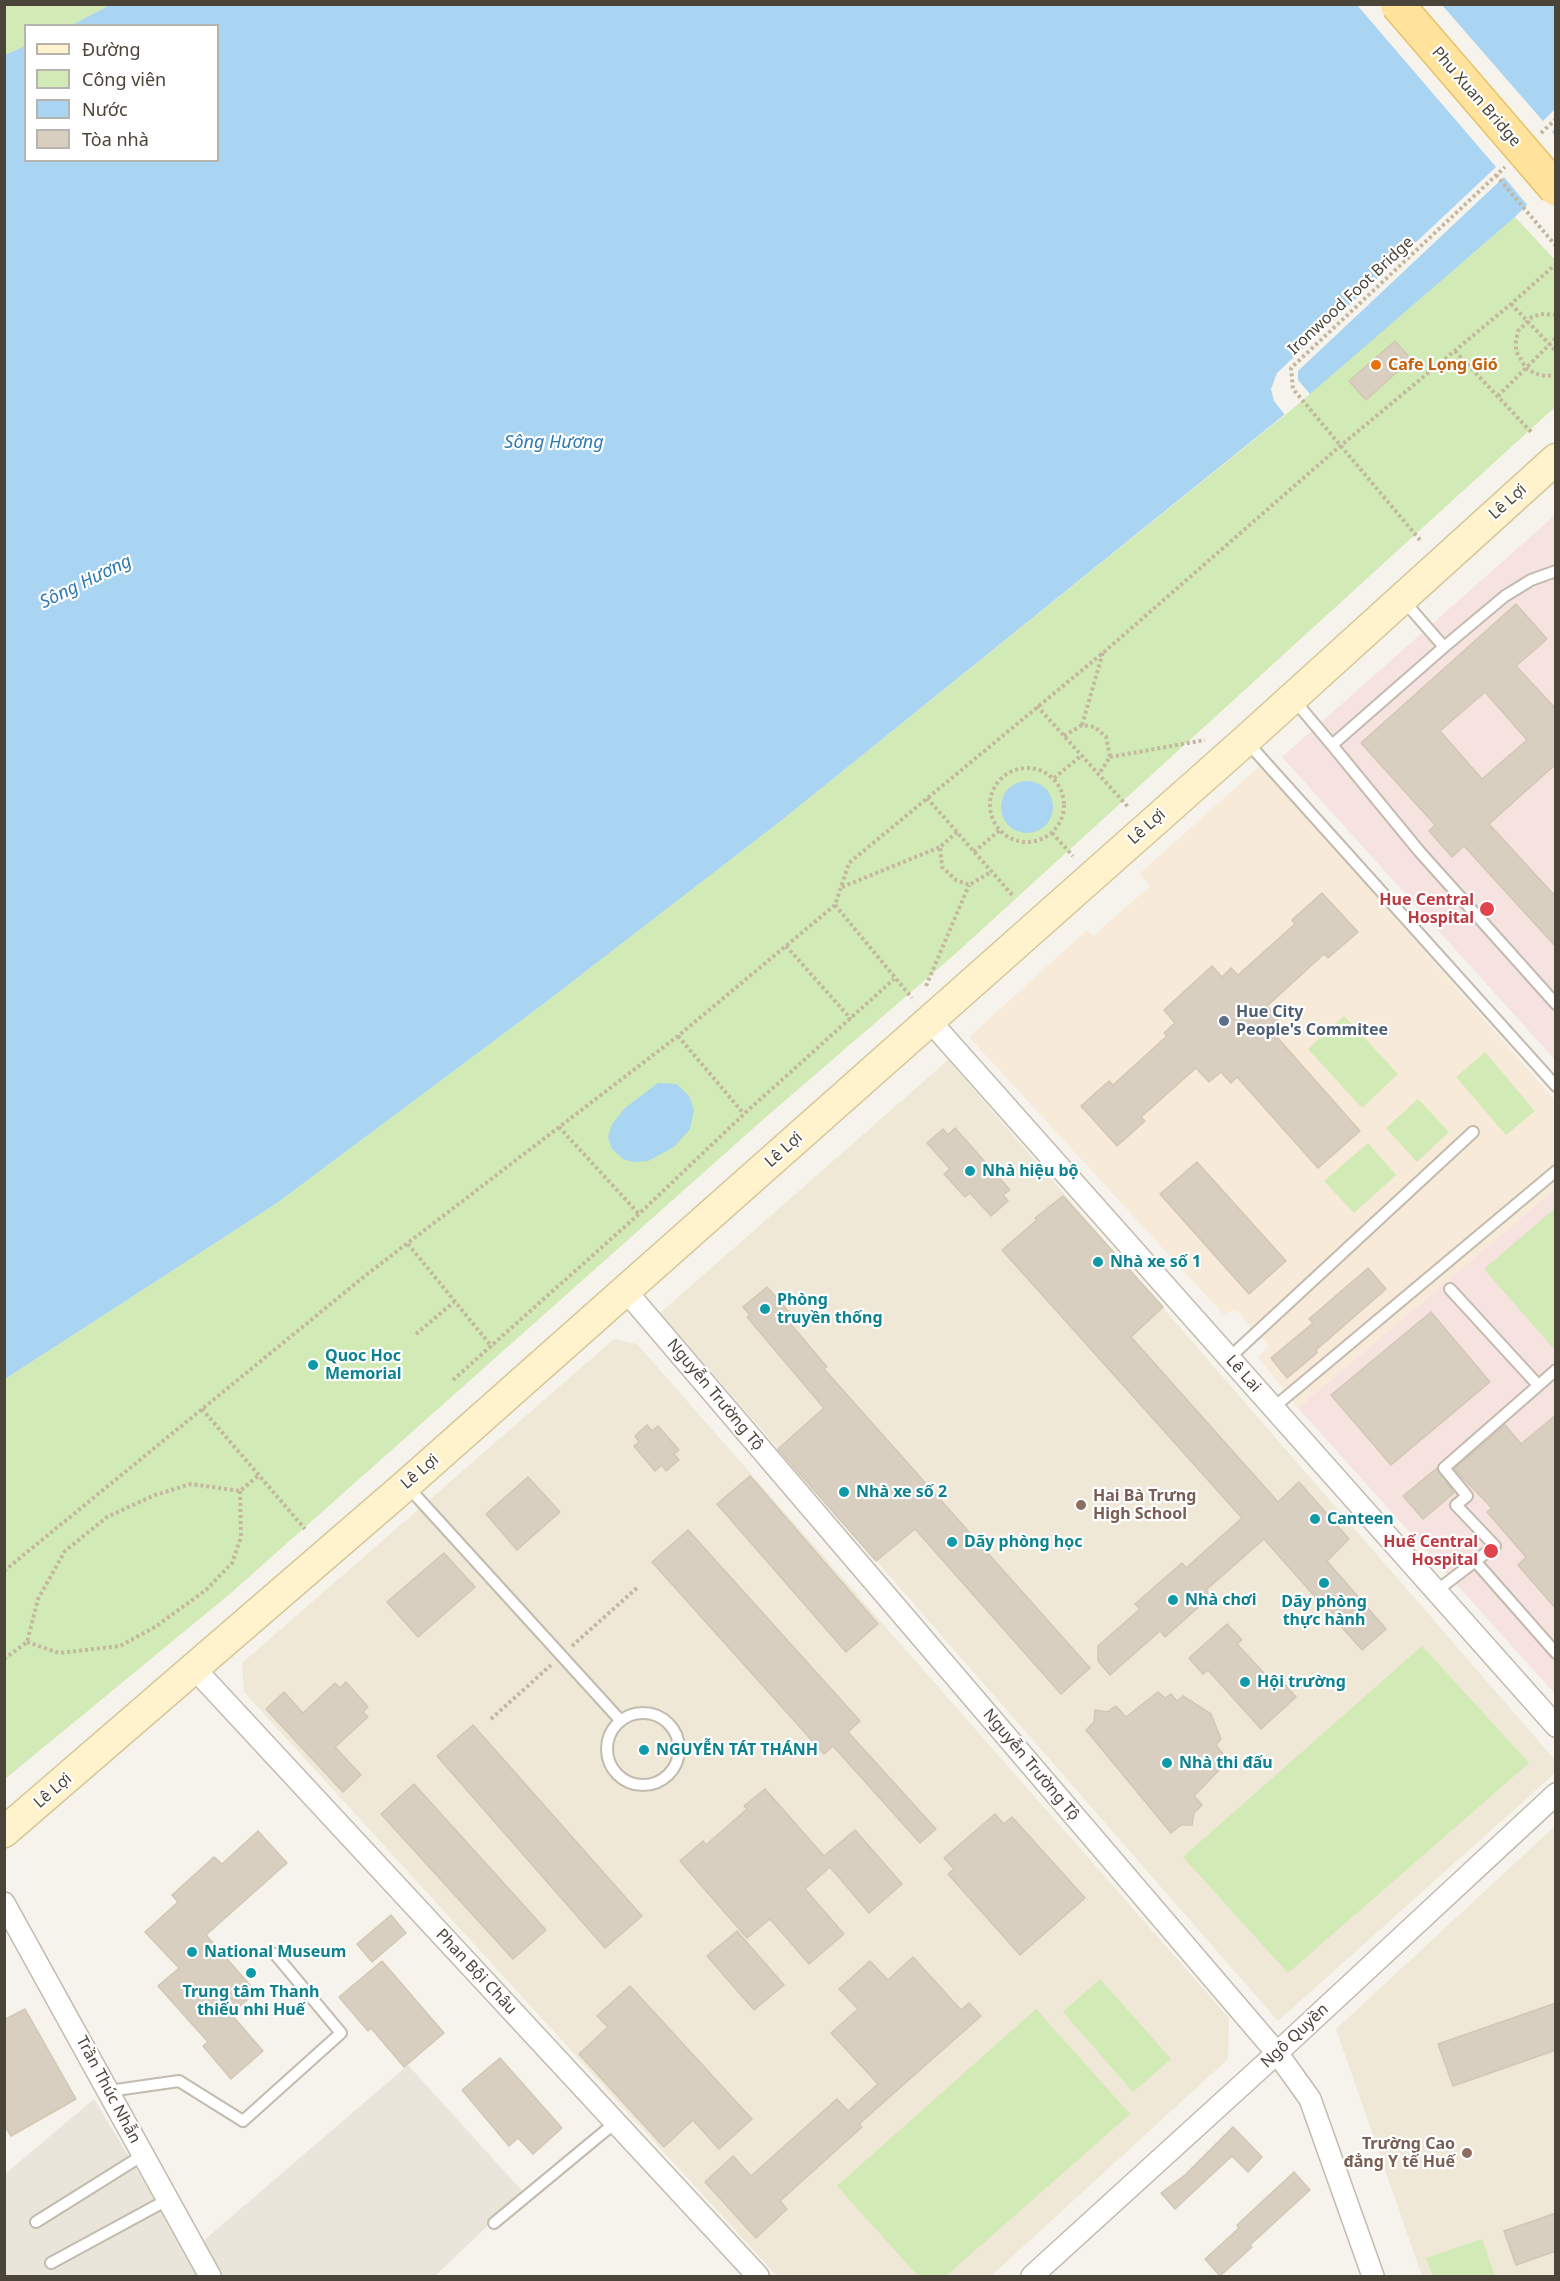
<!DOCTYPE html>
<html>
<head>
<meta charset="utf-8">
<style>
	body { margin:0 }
	#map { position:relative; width:1560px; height:2281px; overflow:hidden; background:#f6f3ec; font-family:"Noto Sans",sans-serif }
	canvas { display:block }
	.frame { position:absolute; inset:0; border:6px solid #4b4439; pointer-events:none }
	.legend { position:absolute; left:24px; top:24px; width:195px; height:138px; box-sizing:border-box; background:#fff; border:2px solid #b7b4b0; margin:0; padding:8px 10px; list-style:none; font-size:18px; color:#4b4439 }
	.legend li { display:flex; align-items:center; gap:12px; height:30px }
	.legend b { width:30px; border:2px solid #b7b4b0 }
</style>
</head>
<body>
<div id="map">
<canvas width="1560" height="2281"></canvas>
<div class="frame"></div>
<ul class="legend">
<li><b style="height:8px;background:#fff3cd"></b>Đường</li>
<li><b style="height:16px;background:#d2eab5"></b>Công viên</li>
<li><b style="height:16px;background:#a9d4f2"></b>Nước</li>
<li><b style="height:16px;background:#d8cfc1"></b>Tòa nhà</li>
</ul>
</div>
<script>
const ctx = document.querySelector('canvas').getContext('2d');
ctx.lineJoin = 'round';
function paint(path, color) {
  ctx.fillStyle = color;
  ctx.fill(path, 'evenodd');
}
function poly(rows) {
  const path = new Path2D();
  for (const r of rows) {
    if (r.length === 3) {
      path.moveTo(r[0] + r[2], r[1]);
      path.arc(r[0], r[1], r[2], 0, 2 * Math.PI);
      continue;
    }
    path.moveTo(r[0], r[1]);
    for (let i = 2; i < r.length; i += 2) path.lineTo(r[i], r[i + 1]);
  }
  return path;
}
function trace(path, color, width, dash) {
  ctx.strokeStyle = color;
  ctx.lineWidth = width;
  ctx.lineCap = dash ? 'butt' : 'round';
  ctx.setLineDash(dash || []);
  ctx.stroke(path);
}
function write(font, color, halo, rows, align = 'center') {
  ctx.font = font + ' "Noto Sans",sans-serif';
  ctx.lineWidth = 4.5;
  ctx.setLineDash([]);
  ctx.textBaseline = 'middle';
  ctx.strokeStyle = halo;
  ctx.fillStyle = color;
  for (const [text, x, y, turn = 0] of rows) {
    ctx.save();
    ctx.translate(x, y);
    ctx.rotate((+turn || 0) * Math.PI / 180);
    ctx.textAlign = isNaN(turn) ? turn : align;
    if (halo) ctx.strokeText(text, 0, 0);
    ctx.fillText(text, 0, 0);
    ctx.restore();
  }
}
paint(poly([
	[408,2065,523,2192,435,2276,5,2276,5,2174,94,2099,188,2254]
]), '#eae5da');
paint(poly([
	[1261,765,1555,1100,1555,1189,1298,1408,1258,1357,1269,1346,1236,1310,1223,1314,969,1037,1087,930,1093,936,1150,886,1139,874]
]), '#f7ead8');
paint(poly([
	[948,1060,1555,1760,1555,1773,1278,2021,660,1313],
	[614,1339,637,1344,1229,2018,1228,2059,991,2276,777,2276,244,1692,242,1663],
	[1555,1826,1555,2276,1422,2276,1336,2029]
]), '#efe8d6');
paint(poly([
	[1555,515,1555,1060,1282,757],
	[1555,1189,1555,1694,1298,1408]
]), '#f6e3e0');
paint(poly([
	[5,5,112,5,72,25,26,26,25,46,5,55],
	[1515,217,1555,260,1555,407,954,955,766,1117,231,1593,5,1779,5,1379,277,1203,542,1005,782,820,1285,415],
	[1344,1016,1398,1074,1362,1108,1308,1049],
	[1485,1052,1535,1111,1506,1135,1456,1077],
	[1418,1099,1449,1132,1417,1162,1386,1128],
	[1368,1143,1396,1175,1354,1213,1324,1181],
	[1555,1208,1556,1345,1553,1348,1484,1269],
	[1422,1646,1529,1763,1288,1973,1183,1857],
	[1100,1979,1171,2059,1133,2092,1063,2012],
	[1036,2009,1130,2114,946,2276,918,2276,837,2186],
	[1482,2239,1495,2276,1433,2276,1426,2258]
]), '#d2eab5');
paint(poly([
	[112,4,1555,5,1555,177,1515,217,1310,394,782,820,542,1005,277,1203,5,1379,5,55,25,46,26,160,218,160,218,26,72,25],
	[1027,807,26],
	[658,1083,677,1084,689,1096,694,1110,690,1129,674,1147,648,1161,633,1162,623,1159,612,1149,608,1137,612,1124,625,1108]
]), '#a9d4f2');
paint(poly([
	[1357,5,1442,5,1543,121,1555,109,1555,128,1552,132,1555,136,1556,181,1529,207,1504,177,1298,371,1298,380,1310,394,1285,415,1274,401,1271,389,1277,373,1496,167]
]), '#f6f3ec');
const building = poly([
	[1395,341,1411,359,1366,400,1349,381,1395,341],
	[1516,604,1547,639,1516,666,1556,709,1556,764,1489,824,1556,897,1556,947,1464,846,1452,857,1429,831,1435,825,1361,743,1516,604],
	[1485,692,1527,740,1482,779,1440,731,1485,692],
	[1322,893,1358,932,1328,958,1324,954,1267,1006,1278,1019,1268,1027,1360,1131,1318,1168,1237,1077,1231,1083,1221,1072,1209,1082,1196,1068,1141,1117,1145,1121,1117,1146,1081,1106,1109,1081,1113,1085,1167,1036,1164,1033,1175,1023,1164,1010,1212,966,1222,977,1231,968,1238,975,1295,924,1292,920,1322,893],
	[955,1128,1010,1190,1003,1195,1008,1201,991,1216,970,1193,965,1197,944,1174,950,1169,927,1143,943,1129,948,1135,955,1128],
	[1197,1162,1286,1261,1249,1294,1160,1194,1197,1162],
	[1063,1196,1163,1307,1131,1337,1278,1502,1299,1482,1349,1539,1327,1561,1386,1629,1362,1650,1264,1539,1206,1590,1211,1596,1165,1637,1160,1631,1110,1675,1098,1661,1098,1646,1140,1609,1135,1604,1182,1563,1186,1568,1242,1518,1002,1250,1037,1220,1035,1218,1063,1196],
	[1368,1268,1386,1289,1316,1350,1317,1353,1287,1378,1271,1358,1313,1323,1309,1319,1368,1268],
	[767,1287,788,1311,783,1315,827,1367,824,1369,1090,1668,1061,1694,915,1529,876,1561,778,1449,824,1408,747,1317,750,1315,743,1307,767,1287],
	[1431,1312,1490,1382,1391,1465,1331,1395,1431,1312],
	[1556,1415,1556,1609,1518,1565,1526,1557,1487,1512,1492,1508,1454,1469,1505,1425,1521,1444,1556,1415],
	[647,1425,652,1431,658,1426,679,1450,674,1454,679,1460,666,1471,662,1465,655,1471,634,1446,639,1442,635,1436,647,1425],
	[1437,1468,1454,1493,1423,1519,1403,1496,1437,1468],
	[750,1476,878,1624,846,1652,717,1504,750,1476],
	[528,1477,560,1512,517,1550,486,1514,528,1477],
	[688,1530,860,1721,848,1732,936,1829,920,1843,833,1746,824,1754,652,1562,688,1530],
	[444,1553,475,1587,418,1637,387,1602,444,1553],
	[1227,1624,1242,1640,1237,1644,1274,1684,1280,1679,1296,1697,1261,1729,1208,1670,1203,1674,1189,1658,1227,1624],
	[346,1682,368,1707,363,1712,368,1717,335,1747,361,1775,343,1792,266,1709,284,1692,303,1713,335,1683,340,1688,346,1682],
	[1158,1692,1165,1698,1171,1694,1177,1701,1183,1696,1211,1714,1221,1739,1216,1745,1223,1754,1217,1759,1223,1766,1194,1796,1202,1805,1194,1813,1192,1825,1181,1825,1171,1833,1086,1730,1094,1722,1095,1710,1107,1712,1116,1706,1126,1717,1158,1692],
	[473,1725,642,1916,605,1948,437,1756,473,1725],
	[414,1784,546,1930,513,1959,381,1814,414,1784],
	[765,1789,824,1856,855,1830,902,1884,869,1913,830,1867,805,1889,844,1934,809,1964,770,1919,747,1938,680,1861,703,1841,706,1845,747,1809,744,1806,765,1789],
	[995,1814,1004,1824,1012,1817,1085,1898,1020,1955,948,1874,954,1869,944,1858,995,1814],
	[258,1831,287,1863,206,1935,256,1992,231,2014,263,2051,231,2079,203,2046,208,2042,158,1986,179,1968,145,1932,178,1902,172,1895,214,1857,222,1864,258,1831],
	[391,1915,406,1933,372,1962,357,1944,391,1915],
	[737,1931,784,1985,754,2010,707,1956,737,1931],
	[913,1957,961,2010,969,2003,981,2016,859,2124,862,2127,780,2201,787,2209,756,2238,705,2182,733,2156,751,2176,837,2099,848,2111,878,2084,831,2033,858,2009,839,1989,870,1961,888,1980,913,1957],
	[382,1961,444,2033,404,2067,371,2028,368,2031,339,1997,382,1961],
	[630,1986,752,2119,719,2149,693,2120,664,2147,579,2054,608,2027,597,2016,630,1986],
	[1556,2003,1556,2050,1453,2086,1438,2044,1556,2003],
	[25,2009,76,2099,11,2136,4,2125,4,2020,25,2009],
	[500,2058,562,2128,533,2154,518,2138,509,2146,462,2090,500,2058],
	[1233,2127,1262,2157,1248,2172,1232,2156,1175,2209,1161,2193,1185,2175,1233,2127],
	[1294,2172,1310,2190,1250,2245,1252,2247,1220,2276,1205,2259,1239,2228,1237,2225,1294,2172],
	[1556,2213,1556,2251,1516,2265,1504,2231,1556,2213]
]);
paint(building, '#d8cfc1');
trace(building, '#d3c7b4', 1.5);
const lane = poly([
	[1556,571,1531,580,1505,596,1444,647,1332,745,1419,851,1556,1004],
	[1404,601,1444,647],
	[1294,700,1332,745],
	[1247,742,1556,1086],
	[1450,1289,1538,1385],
	[1229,1358,1473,1132],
	[1273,1408,1556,1171],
	[408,1487,620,1720],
	[1475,1561,1556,1653],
	[1435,1592,1495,1546,1456,1505,1467,1496,1444,1468,1556,1370],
	[643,1749,36],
	[109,2091,179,2081,243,2121,341,2033,275,1954],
	[36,2222,143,2155],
	[494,2223,616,2122],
	[51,2263,167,2200]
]);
const street = poly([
	[930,1021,1556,1726],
	[625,1290,1277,2053,1310,2099,1373,2276],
	[194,1668,758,2276],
	[4,1903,210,2276],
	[1032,2276,1277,2053,1556,1794]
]);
const secondary = poly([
	[4,1832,406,1485,1246,740,1556,459]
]);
trace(lane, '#c2bbae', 14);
trace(street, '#c2bbae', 24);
trace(secondary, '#d6c79b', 33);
trace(poly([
	[1541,133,1556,119],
	[1496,175,1556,246],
	[1511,304,1556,351],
	[1556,315,1541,314,1532,317,1518,331,1516,341,1516,351,1526,368,1534,373,1545,376,1556,375],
	[1455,351,1533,434],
	[1498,396,1556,338],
	[1420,540,1293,389,1291,368,1505,167],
	[1037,706,1129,808],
	[1082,725,1103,652],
	[1064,736,1082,725,1095,727,1106,737,1110,757,1099,774],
	[1110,757,1205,740],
	[1027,805,37],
	[1054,778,1082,755],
	[927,798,1014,897],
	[957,832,940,847,942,867,956,880,969,885,991,872],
	[1052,833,1073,856],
	[974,852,1000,830],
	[842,887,940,847],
	[835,905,912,998],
	[786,946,851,1019],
	[926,986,969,885],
	[678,1036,744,1114],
	[559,1127,639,1214],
	[408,1244,492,1347],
	[416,1334,454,1302],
	[453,1380,639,1214,744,1114,894,979],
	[202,1409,305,1529],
	[4,1571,366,1275,678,1036,835,905,849,863,1104,652,1339,447,1511,304,1556,264],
	[27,1642,59,1653,120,1646,155,1627,206,1590,232,1563,241,1537,240,1491],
	[572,1646,639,1586],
	[4,1659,27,1642,38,1599,65,1551,107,1517,155,1495,191,1484,240,1491,259,1475],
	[491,1719,551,1665]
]), '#c4b79f', 4, [3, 3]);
trace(lane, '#fff', 10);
trace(street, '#fff', 21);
trace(secondary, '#fff3cd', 30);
const primaryBridge = poly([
	[1397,4,1556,189]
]);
trace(primaryBridge, '#e6c16a', 36, []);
trace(primaryBridge, '#ffe39c', 33);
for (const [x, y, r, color] of [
	[1376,365,6,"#e8710a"],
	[1487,909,8,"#e0444e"],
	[1224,1021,6,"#5c6f8a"],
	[970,1171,6,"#0f9aa8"],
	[1098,1262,6,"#0f9aa8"],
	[765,1309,6,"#0f9aa8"],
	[313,1365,6,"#0f9aa8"],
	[844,1492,6,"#0f9aa8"],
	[1081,1505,6,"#8d6e63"],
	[1315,1519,6,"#0f9aa8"],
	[952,1542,6,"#0f9aa8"],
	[1491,1551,8,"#e0444e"],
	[1324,1583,6,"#0f9aa8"],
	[1173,1600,6,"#0f9aa8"],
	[1245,1682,6,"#0f9aa8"],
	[644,1750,6,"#0f9aa8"],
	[1167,1763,6,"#0f9aa8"],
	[192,1952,6,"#0f9aa8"],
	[251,1973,6,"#0f9aa8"],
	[1467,2153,6,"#8d6e63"]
]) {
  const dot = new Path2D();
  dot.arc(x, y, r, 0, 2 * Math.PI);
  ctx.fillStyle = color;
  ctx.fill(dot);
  trace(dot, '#fff', 2);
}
write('16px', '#4b4439', '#fff', [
	["Phu Xuan Bridge",1476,97,49],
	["Ironwood Foot Bridge",1351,296,-43],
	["Lê Lợi",1508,502,-42],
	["Lê Lợi",1147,827,-42],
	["Lê Lợi",784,1150,-42],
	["Lê Lai",1243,1374,48],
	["Nguyễn Trường Tộ",715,1395,50],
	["Lê Lợi",420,1472,-41],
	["Nguyễn Trường Tộ",1031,1765,50],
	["Lê Lợi",53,1791,-41],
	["Phan Bội Châu",476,1972,47],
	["Ngô Quyền",1295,2036,-43],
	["Trần Thúc Nhẫn",108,2090,62]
]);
write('bold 16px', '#c56008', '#fff', [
	["Cafe Lọng Gió",1388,365]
], 'left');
write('bold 16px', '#be3a42', '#fff', [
	["Hue Central",1474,900],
	["Hospital",1474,918],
	["Huế Central",1478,1542],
	["Hospital",1478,1560]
], 'right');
write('bold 16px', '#4e5e75', '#fff', [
	["Hue City",1236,1012],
	["People's Commitee",1236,1030]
], 'left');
write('bold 16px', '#0d838f', '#fff', [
	["Nhà hiệu bộ",982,1171],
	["Nhà xe số 1",1110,1262],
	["Phòng",777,1300],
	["truyền thống",777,1318],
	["Quoc Hoc",325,1356],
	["Memorial",325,1374],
	["Nhà xe số 2",856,1492],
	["Canteen",1327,1519],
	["Dãy phòng học",964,1542],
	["Nhà chơi",1185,1600],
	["Dãy phòng",1324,1602,"center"],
	["thực hành",1324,1620,"center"],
	["Hội trường",1257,1682],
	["NGUYỄN TÁT THÁNH",656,1750],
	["Nhà thi đấu",1179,1763],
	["National Museum",204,1952],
	["Trung tâm Thanh",251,1992,"center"],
	["thiếu nhi Huế",251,2010,"center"]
], 'left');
write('bold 16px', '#785e54', '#fff', [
	["Hai Bà Trưng",1093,1496],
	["High School",1093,1514],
	["Trường Cao",1455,2144,"right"],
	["đẳng Y tế Huế",1455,2162,"right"]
], 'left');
write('italic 18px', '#2e7ab2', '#fff', [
	["Sông Hương",554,443],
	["Sông Hương",86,582,-26]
]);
</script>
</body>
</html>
